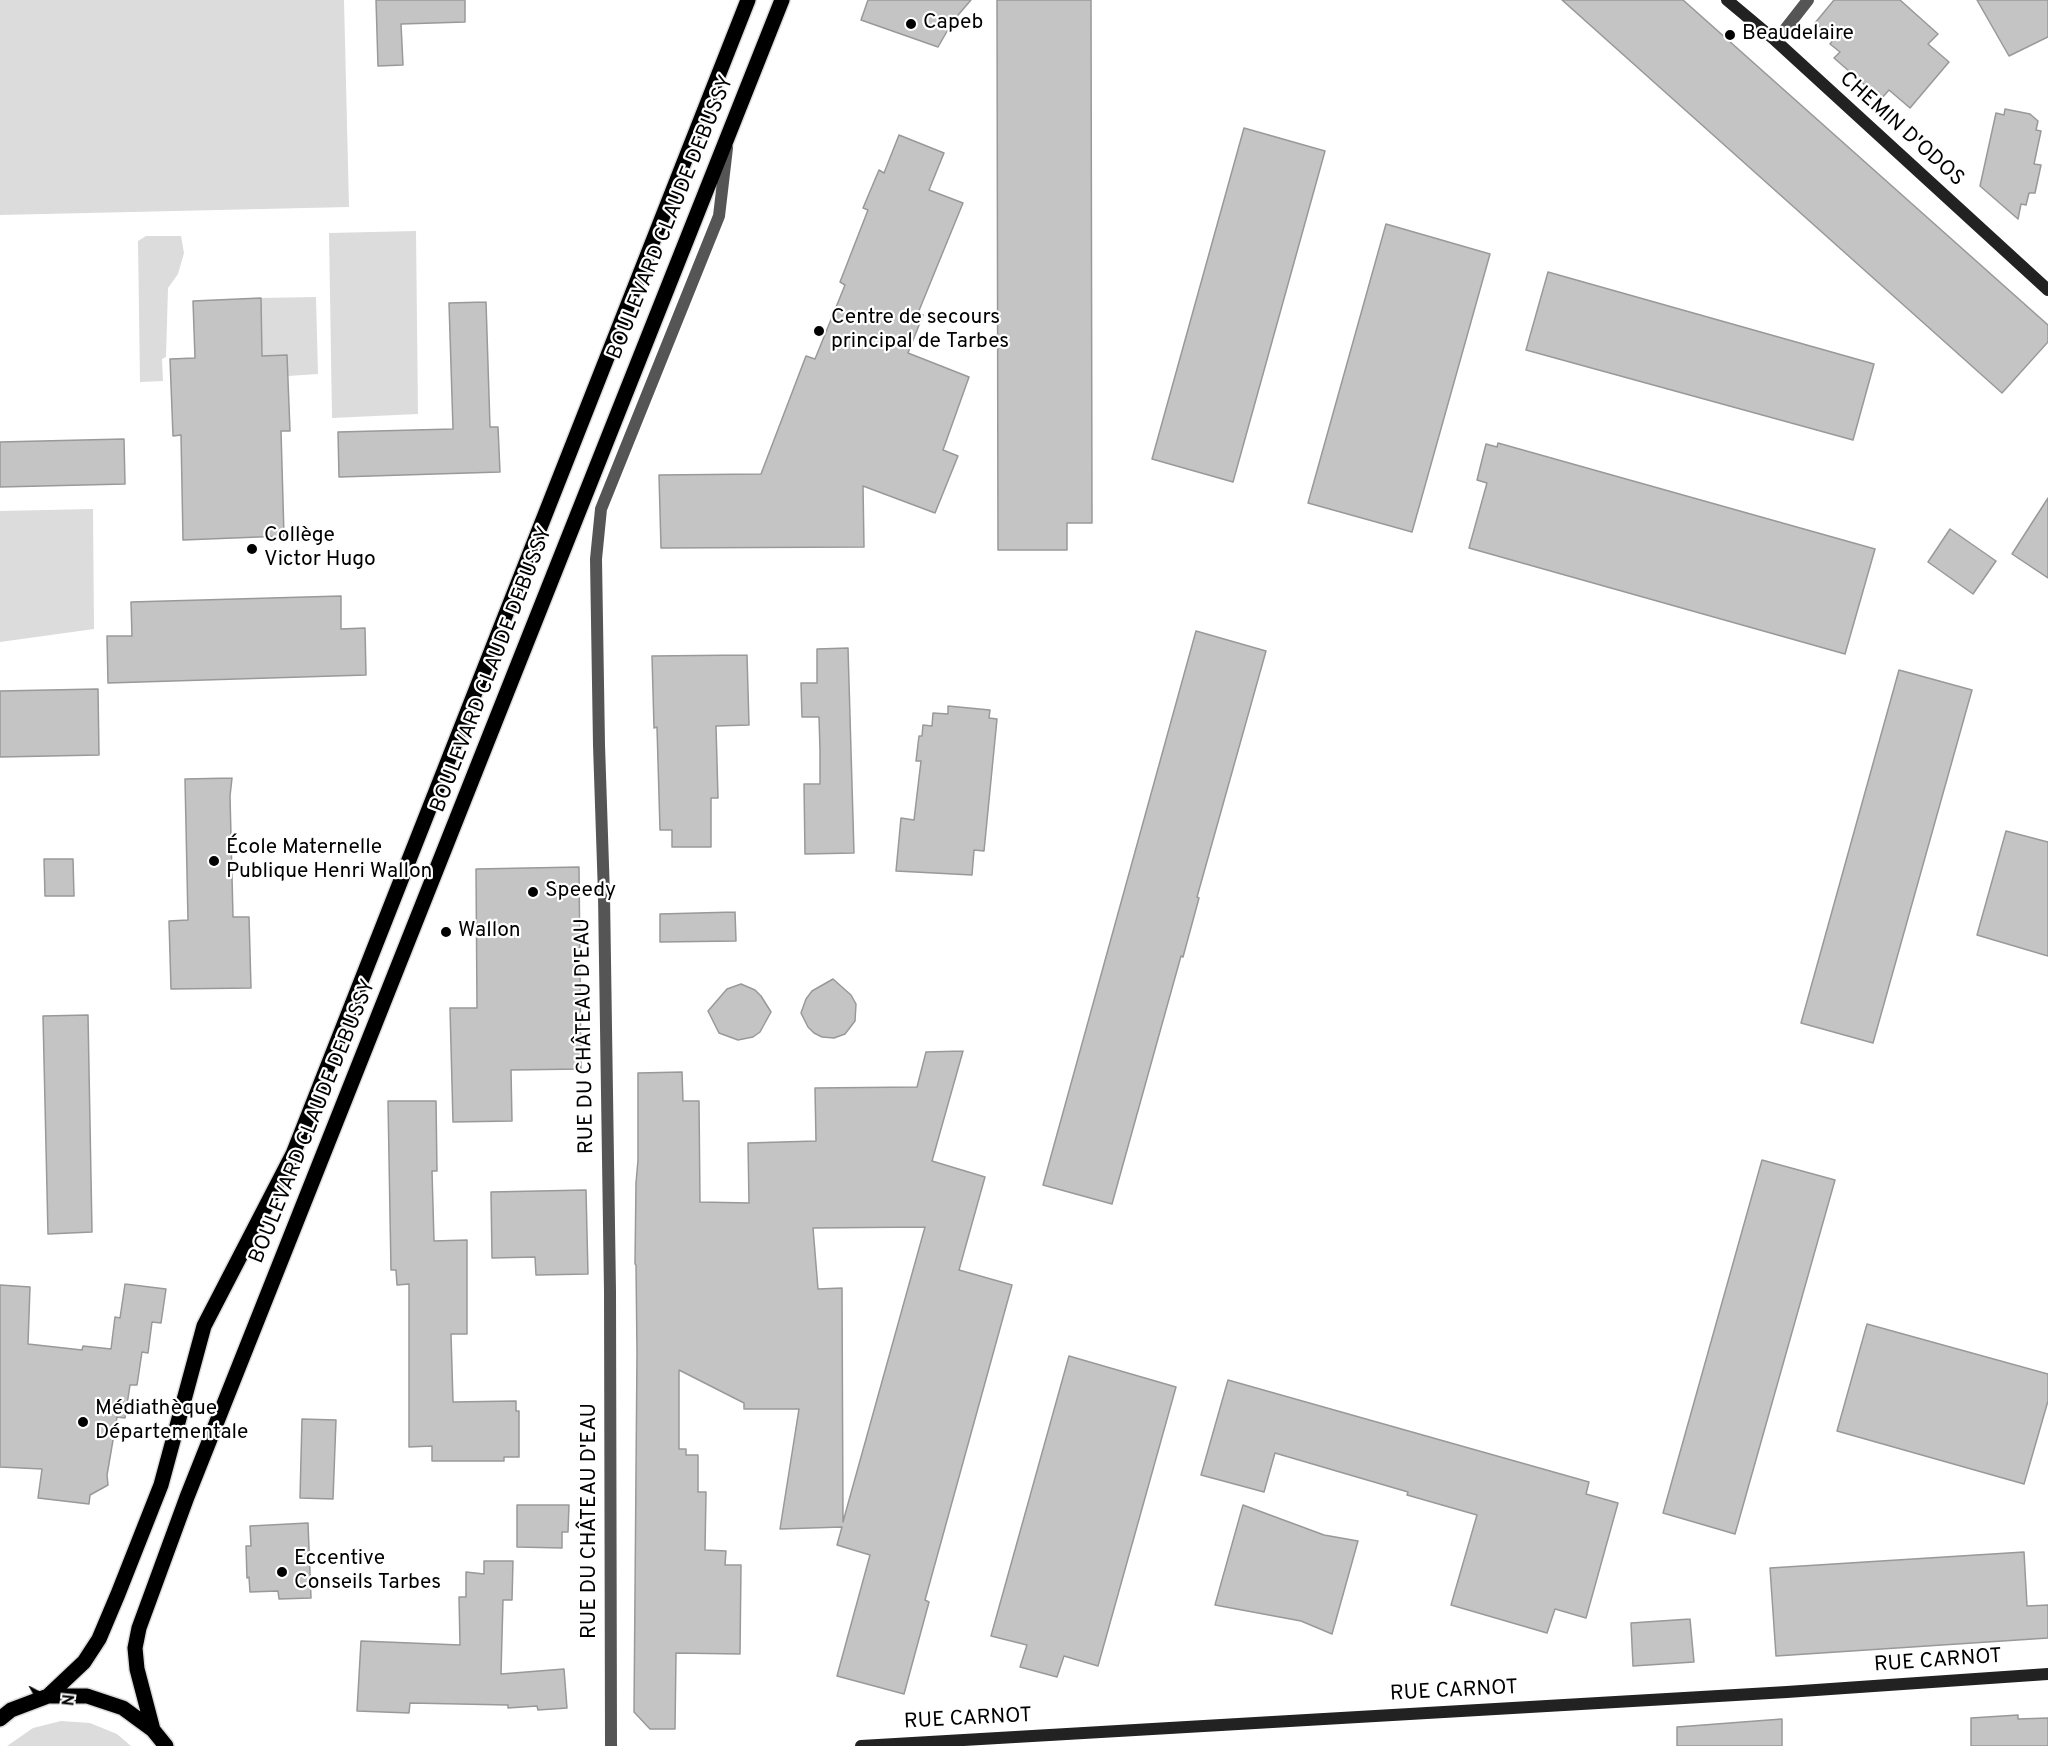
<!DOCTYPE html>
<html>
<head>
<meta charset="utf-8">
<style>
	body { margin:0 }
	#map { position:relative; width:2048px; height:1746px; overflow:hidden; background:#fff; font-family:Overpass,sans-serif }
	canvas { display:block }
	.north { position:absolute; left:18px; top:1668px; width:60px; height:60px; -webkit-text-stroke:4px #fff; paint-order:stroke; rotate:96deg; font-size:16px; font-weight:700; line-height:24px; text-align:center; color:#000 }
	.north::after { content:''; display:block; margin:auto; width:21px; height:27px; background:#000; clip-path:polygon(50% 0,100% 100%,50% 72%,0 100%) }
</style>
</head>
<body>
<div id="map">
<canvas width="2048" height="1746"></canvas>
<div class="north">N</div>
</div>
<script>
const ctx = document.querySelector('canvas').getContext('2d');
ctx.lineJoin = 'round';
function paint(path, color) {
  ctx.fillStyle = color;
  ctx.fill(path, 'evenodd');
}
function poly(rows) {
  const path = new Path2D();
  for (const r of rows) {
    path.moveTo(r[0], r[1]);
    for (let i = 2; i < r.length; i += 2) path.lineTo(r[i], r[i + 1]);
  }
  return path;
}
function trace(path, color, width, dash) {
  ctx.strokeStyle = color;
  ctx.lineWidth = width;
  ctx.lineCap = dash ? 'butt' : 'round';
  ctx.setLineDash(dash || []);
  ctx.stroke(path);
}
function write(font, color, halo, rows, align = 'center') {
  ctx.font = font + ' Overpass,sans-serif';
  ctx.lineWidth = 4.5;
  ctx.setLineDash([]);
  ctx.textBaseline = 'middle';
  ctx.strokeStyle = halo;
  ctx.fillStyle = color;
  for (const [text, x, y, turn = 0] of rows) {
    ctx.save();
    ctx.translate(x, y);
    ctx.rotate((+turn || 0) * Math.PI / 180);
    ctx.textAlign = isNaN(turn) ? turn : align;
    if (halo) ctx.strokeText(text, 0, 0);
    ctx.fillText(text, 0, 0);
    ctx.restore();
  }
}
paint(poly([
	[0,0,344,0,349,207,0,215],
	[416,231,418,414,332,418,329,233],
	[146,236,181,236,184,253,178,274,168,288,166,357,162,359,163,381,140,382,138,241],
	[316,297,318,374,288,376,287,356,262,356,261,298],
	[93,509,94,629,0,642,0,511],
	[61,1721,90,1723,117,1734,131,1746,7,1746,33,1728]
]), '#dcdcdc');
const building = poly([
	[376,0,465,0,465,22,401,24,403,65,378,66,376,0],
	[868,0,971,0,953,21,938,47,861,20,868,0],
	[997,0,1091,0,1092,523,1067,523,1067,550,998,550,997,0],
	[1562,0,1683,0,2048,325,2048,342,2002,393,1562,0],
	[1834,0,1900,0,1938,34,1928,44,1949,62,1910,108,1889,90,1881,99,1834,58,1840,52,1830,44,1833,40,1815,23,1834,0],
	[1977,0,2048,0,2048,37,2009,56,1977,0],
	[2005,109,2030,114,2038,121,2036,130,2041,131,2034,164,2041,165,2035,193,2029,193,2026,205,2021,204,2018,219,1980,186,1996,113,2004,115,2005,109],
	[1244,128,1325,151,1233,482,1152,459,1244,128],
	[899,135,944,153,929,190,963,203,918,313,923,315,908,353,969,377,943,450,958,456,935,513,863,486,864,547,661,548,659,475,761,474,806,356,815,359,845,285,840,282,868,210,863,208,879,170,884,173,899,135],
	[1386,224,1490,254,1412,532,1308,503,1386,224],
	[1548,272,1874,364,1853,440,1526,350,1548,272],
	[261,298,262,356,287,355,290,431,281,431,284,536,183,540,181,435,173,436,170,359,195,358,193,301,261,298],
	[486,302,490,427,498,427,500,472,339,477,338,432,453,429,449,303,486,302],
	[124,439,125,484,0,487,0,442,124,439],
	[1498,443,1875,549,1845,654,1469,548,1487,483,1477,480,1486,444,1497,447,1498,443],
	[2048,498,2048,578,2012,554,2048,498],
	[1950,529,1996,561,1973,594,1928,562,1950,529],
	[341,596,341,629,365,628,366,675,108,683,107,636,132,636,131,602,341,596],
	[1196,631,1266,651,1197,897,1199,898,1183,957,1181,956,1112,1204,1043,1185,1196,631],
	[848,648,854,853,805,854,804,784,820,784,820,750,819,717,802,717,801,683,817,683,817,649,848,648],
	[747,655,749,725,716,726,718,798,711,798,711,847,672,847,672,830,660,830,657,727,654,728,652,656,747,655],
	[1899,670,1972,690,1873,1043,1801,1023,1899,670],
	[98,689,99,755,0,757,0,691,98,689],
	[948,706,990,710,989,718,997,719,984,851,974,850,972,875,896,871,901,818,914,820,921,761,916,761,919,736,922,736,923,725,932,726,933,713,948,714,948,706],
	[232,778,230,796,233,917,249,917,251,988,171,989,169,921,188,920,185,779,232,778],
	[2006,831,2048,842,2048,956,1977,935,2006,831],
	[44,859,73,859,74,896,45,896,44,859],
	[579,867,581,1069,511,1070,512,1121,453,1122,450,1008,477,1008,476,869,579,867],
	[735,912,736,941,660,942,660,914,735,912],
	[833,979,851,995,856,1004,855,1021,845,1034,834,1038,822,1037,814,1033,808,1027,801,1013,806,999,812,991,833,979],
	[741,984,755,990,761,996,771,1012,760,1032,753,1037,738,1040,719,1033,708,1011,727,989,741,984],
	[88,1015,92,1232,48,1234,43,1016,88,1015],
	[963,1051,932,1161,985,1177,959,1270,1012,1285,925,1600,929,1602,904,1694,837,1676,870,1555,837,1545,842,1527,780,1529,799,1409,744,1409,744,1403,679,1370,679,1449,686,1449,686,1455,698,1455,698,1492,706,1492,705,1550,726,1551,725,1565,741,1565,740,1654,676,1653,675,1729,650,1729,634,1712,637,1353,636,1265,635,1264,636,1183,638,1160,638,1073,682,1072,683,1101,699,1101,700,1202,749,1203,748,1143,816,1141,815,1088,917,1087,926,1052,963,1051],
	[925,1227,846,1511,843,1522,842,1288,818,1289,813,1228,925,1227],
	[388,1101,436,1101,437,1171,432,1171,434,1241,467,1240,467,1334,451,1334,453,1402,516,1401,516,1411,519,1411,519,1457,504,1457,504,1461,432,1461,432,1446,409,1447,409,1284,397,1285,396,1270,391,1270,388,1101],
	[1762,1160,1835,1180,1735,1534,1663,1513,1762,1160],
	[586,1190,588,1274,536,1275,535,1257,492,1258,491,1192,586,1190],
	[125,1284,166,1289,161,1323,152,1322,148,1353,142,1352,137,1385,130,1385,125,1418,117,1417,107,1475,108,1485,90,1495,89,1504,38,1498,42,1469,0,1467,0,1285,30,1287,28,1344,82,1350,83,1346,111,1349,115,1317,120,1318,125,1284],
	[1867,1324,2048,1374,2048,1401,2024,1484,1837,1431,1867,1324],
	[1069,1356,1176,1387,1098,1666,1064,1656,1057,1677,1020,1667,1027,1645,991,1636,1069,1356],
	[1228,1380,1589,1482,1586,1494,1618,1503,1586,1618,1555,1609,1547,1633,1451,1605,1477,1515,1407,1495,1408,1492,1275,1453,1264,1492,1201,1475,1228,1380],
	[302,1419,336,1420,333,1499,300,1498,302,1419],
	[517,1505,569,1505,568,1532,562,1532,562,1548,517,1547,517,1505],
	[1243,1505,1324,1535,1358,1541,1332,1634,1301,1621,1215,1605,1243,1505],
	[308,1523,311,1598,279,1599,278,1591,250,1592,249,1577,247,1578,246,1546,251,1546,250,1526,308,1523],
	[2024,1552,2027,1606,2048,1605,2048,1638,1776,1656,1770,1568,2024,1552],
	[484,1561,513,1561,512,1600,503,1600,501,1674,564,1669,567,1708,538,1710,537,1706,508,1708,508,1705,410,1703,409,1713,357,1711,361,1641,460,1645,459,1597,466,1597,466,1572,484,1574,484,1561],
	[1690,1619,1694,1662,1633,1666,1631,1623,1690,1619],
	[2018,1715,2018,1719,2048,1718,2048,1746,1971,1746,1971,1718,2018,1715],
	[1782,1719,1782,1746,1677,1746,1677,1727,1782,1719]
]);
paint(building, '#c4c4c4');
trace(building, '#999', 1.5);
const primary = poly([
	[48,1696,84,1662,99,1639,118,1594,161,1485,204,1326,293,1154,748,0],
	[0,1719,11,1710,48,1696,87,1696,123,1708,153,1730,166,1746],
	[153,1730,137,1669,135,1648,139,1628,187,1497,782,0]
]);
trace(primary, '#dbdbdb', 18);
trace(poly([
	[1776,41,1808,0],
	[611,1746,610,1291,604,895,599,745,596,559,601,509,719,216,727,148]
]), '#555', 12);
trace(poly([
	[1727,0,1776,41,2048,290],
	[861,1746,1787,1692,2048,1674]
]), '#222', 12);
trace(primary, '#000', 15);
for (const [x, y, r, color] of [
	[911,24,6,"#000"],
	[1730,35,6,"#000"],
	[819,331,6,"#000"],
	[252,549,6,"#000"],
	[214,861,6,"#000"],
	[533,892,6,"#000"],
	[446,932,6,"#000"],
	[83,1422,6,"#000"],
	[282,1572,6,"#000"]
]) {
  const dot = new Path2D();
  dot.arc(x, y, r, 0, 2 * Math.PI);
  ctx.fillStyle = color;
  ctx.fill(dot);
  trace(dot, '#fff', 2);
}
write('21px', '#000', '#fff', [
	["Capeb",923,24],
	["Beaudelaire",1742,35],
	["Centre de secours",831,319],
	["principal de Tarbes",831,343],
	["Collège",264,537],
	["Victor Hugo",264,561],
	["École Maternelle",226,849],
	["Publique Henri Wallon",226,873],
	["Speedy",545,892],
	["Wallon",458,932],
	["Médiathèque",95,1410],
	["Départementale",95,1434],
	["Eccentive",294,1560],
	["Conseils Tarbes",294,1584]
], 'left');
write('21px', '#000', '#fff', [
	["CHEMIN D'ODOS",1901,130,42],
	["BOULEVARD CLAUDE DEBUSSY",672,218,-68],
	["BOULEVARD CLAUDE DEBUSSY",493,670,-69],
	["RUE DU CHÂTEAU D'EAU",586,1036,-91],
	["BOULEVARD CLAUDE DEBUSSY",314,1122,-68],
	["RUE DU CHÂTEAU D'EAU",591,1521,-90],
	["RUE CARNOT",1938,1662,-4],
	["RUE CARNOT",1454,1692,-3],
	["RUE CARNOT",968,1720,-3]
]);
</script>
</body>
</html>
